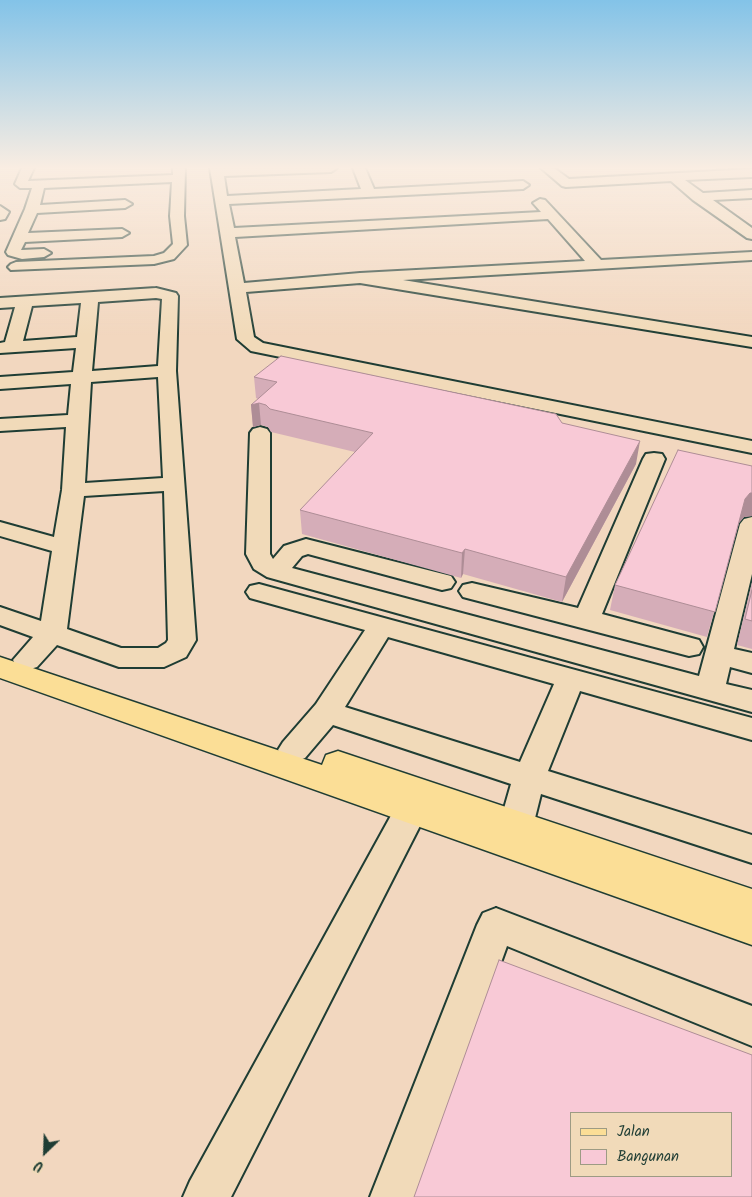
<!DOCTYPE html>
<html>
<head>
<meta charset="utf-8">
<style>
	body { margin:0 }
	#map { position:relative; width:752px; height:1197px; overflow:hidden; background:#f2d7bf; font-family:Kalam,sans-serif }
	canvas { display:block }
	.legend { position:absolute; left:570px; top:1112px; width:162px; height:65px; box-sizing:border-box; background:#f1dab9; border:1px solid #9d9b84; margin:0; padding:6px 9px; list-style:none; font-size:15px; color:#1f3d34 }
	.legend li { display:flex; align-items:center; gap:10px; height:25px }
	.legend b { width:25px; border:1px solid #9d9b84 }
	.north { position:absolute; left:20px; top:1127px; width:50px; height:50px; -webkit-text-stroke:4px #f1dab9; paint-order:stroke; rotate:204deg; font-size:14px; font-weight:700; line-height:20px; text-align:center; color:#1f3d34 }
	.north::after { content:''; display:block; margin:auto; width:18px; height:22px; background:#1f3d34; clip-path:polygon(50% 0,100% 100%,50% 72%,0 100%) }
</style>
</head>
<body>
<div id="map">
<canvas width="752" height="1197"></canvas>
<ul class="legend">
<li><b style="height:6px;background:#fbde96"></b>Jalan</li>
<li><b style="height:14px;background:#f8c9d6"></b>Bangunan</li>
</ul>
<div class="north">U</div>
</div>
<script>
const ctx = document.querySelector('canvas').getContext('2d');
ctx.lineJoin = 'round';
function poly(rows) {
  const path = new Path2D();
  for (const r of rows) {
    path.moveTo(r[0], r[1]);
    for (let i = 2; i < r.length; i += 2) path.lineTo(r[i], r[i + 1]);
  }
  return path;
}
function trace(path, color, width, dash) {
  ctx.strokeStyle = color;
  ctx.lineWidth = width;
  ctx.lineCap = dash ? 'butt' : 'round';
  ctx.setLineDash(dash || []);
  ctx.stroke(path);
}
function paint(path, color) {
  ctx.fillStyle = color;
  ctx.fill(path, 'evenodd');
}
const minor = poly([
	[22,168,34,168,28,181,173,175,173,168,185,168,184,216,187,245,174,259,154,264,11,270,8,267,11,264,16,262,154,256,164,253,173,244,170,216,172,182,44,188,40,205,125,200,132,204,125,208,37,213,28,233,122,229,129,233,122,237,25,242,21,250,44,249,51,253,44,257,22,259,8,255,6,252,25,209,32,188,20,188,15,184,22,168],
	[210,168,337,168,331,172,224,176,227,196,361,189,353,168,365,168,374,189,523,181,529,185,523,189,229,204,234,228,541,212,533,203,540,199,545,200,601,260,752,252,752,260,403,280,752,337,752,347,360,283,246,292,254,337,263,343,752,441,752,453,251,351,237,339,210,168],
	[548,219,585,261,360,273,244,283,235,237,548,219],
	[541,168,554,168,569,179,752,169,752,177,685,180,703,193,752,190,752,198,713,200,752,228,752,239,747,238,693,200,671,181,566,187,562,186,541,168],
	[0,206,9,212,5,219,0,220,0,206],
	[156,288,176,293,178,296,176,371,196,640,186,657,164,667,119,667,57,645,37,667,27,670,17,667,13,660,33,637,0,625,0,607,41,621,52,551,0,536,0,522,54,537,62,490,66,427,0,431,0,419,68,415,71,384,0,389,0,377,73,372,76,348,0,353,0,343,5,342,15,307,0,308,0,298,156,288],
	[156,298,162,299,158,366,92,371,98,302,156,298],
	[81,303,77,337,23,341,32,306,81,303],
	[158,377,163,478,85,483,91,382,158,377],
	[164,491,168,640,166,643,158,648,121,648,67,629,84,496,164,491],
	[260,427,267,429,270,433,270,554,273,559,284,546,306,539,451,576,455,582,451,588,442,590,308,554,302,556,292,568,699,676,740,524,744,519,752,517,752,574,734,649,752,653,752,673,730,667,726,684,752,690,752,712,267,577,254,569,246,554,250,433,253,429,260,427],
	[654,453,662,454,665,459,602,614,699,640,703,647,699,654,689,656,463,597,459,591,463,585,472,583,578,608,643,459,646,454,654,453],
	[259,584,752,718,752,740,580,691,548,771,752,835,752,863,541,794,533,826,528,836,516,840,504,836,499,826,511,784,333,725,305,758,294,762,283,758,278,750,283,742,316,704,365,630,250,598,246,592,250,586,259,584],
	[388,637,554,684,520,762,345,707,388,637],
	[411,797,423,801,428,810,231,1197,183,1197,190,1181,399,801,411,797],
	[496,908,752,1006,752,1046,507,946,416,1197,370,1197,477,925,483,913,496,908]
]);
const major = poly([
	[0,657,322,765,326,755,338,751,752,889,752,945,0,678,0,657]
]);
trace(minor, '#1f3d34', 4);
trace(major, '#1f3d34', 3);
paint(minor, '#f1dab9');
paint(major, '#fbde96');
paint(poly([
	[254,377,562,423,636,464,562,602,463,574,461,578,302,534,300,510,355,452,271,432,268,427,261,425,253,427,251,405,258,399,256,398],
	[752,466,752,516,744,517,739,523,707,637,610,610,615,585],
	[752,582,752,649,737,645]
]), '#d5adb8');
paint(poly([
	[259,403,261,425,253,427,251,405],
	[640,441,636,464,562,602,566,577],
	[750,493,752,493,752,516,744,517,738,524,745,499],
	[465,549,463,574,461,578,462,553]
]), '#ae8d96');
const building = poly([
	[281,356,556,414,562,423,640,441,566,577,465,549,462,553,300,510,373,433,270,409,266,405,259,403,251,405,277,382,254,377,281,356],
	[678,450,752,466,752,493,750,493,745,499,715,612,615,585,678,450],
	[752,590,752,621,745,619,752,590],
	[499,960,752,1055,752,1197,414,1197,499,960],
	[571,1113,731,1113,731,1176,571,1176,571,1113]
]);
paint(building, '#f8c9d6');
trace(building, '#ae8d96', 1);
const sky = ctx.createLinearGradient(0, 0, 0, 335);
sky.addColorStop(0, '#83c3e8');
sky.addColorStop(0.5, '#f9ede2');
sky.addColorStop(1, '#f9ede200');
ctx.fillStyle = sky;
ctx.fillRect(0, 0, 752, 335);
</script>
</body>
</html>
